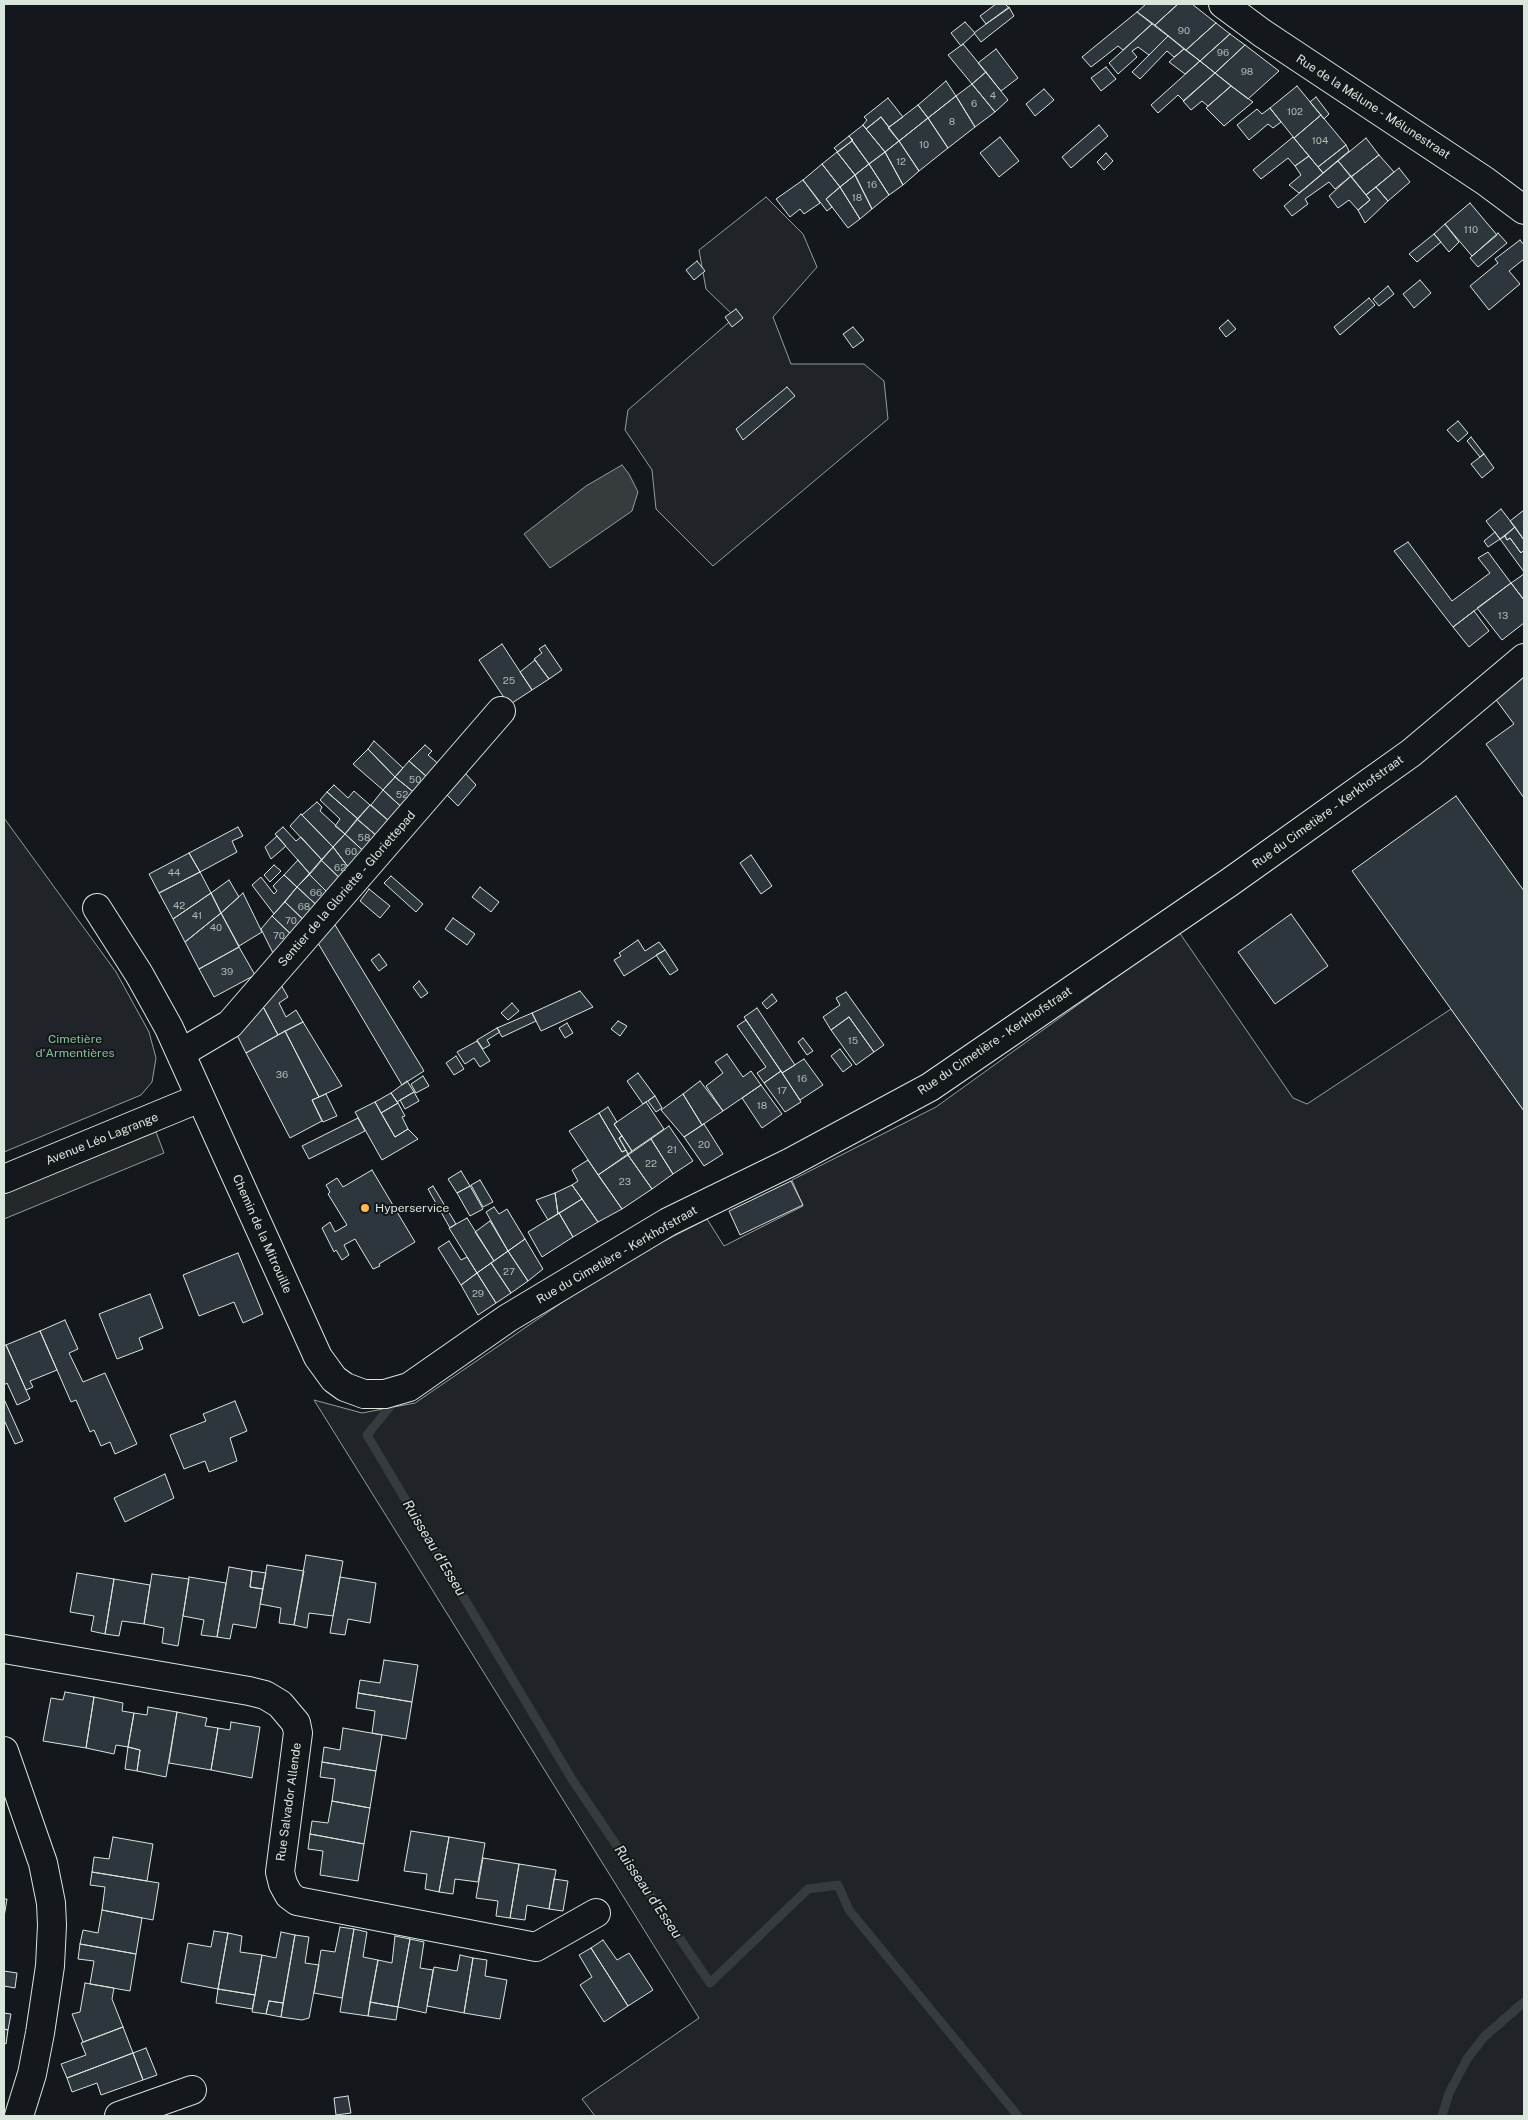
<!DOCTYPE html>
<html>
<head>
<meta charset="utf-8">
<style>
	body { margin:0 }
	#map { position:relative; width:1528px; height:2120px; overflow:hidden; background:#14181c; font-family:"Public Sans",sans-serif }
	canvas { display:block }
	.frame { position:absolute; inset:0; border:5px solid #d8e6dc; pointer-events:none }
</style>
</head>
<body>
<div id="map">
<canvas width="1528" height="2120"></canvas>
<div class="frame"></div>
</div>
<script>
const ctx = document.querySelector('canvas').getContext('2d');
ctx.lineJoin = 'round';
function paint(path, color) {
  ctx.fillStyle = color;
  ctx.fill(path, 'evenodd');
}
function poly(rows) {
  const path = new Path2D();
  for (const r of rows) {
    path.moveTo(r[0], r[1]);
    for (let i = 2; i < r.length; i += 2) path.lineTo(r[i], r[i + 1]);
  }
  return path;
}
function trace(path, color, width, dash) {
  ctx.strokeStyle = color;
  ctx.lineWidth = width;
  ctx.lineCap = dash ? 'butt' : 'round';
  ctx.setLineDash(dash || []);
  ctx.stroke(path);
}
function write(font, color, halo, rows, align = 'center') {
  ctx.font = font + ' "Public Sans",sans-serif';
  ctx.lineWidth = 4;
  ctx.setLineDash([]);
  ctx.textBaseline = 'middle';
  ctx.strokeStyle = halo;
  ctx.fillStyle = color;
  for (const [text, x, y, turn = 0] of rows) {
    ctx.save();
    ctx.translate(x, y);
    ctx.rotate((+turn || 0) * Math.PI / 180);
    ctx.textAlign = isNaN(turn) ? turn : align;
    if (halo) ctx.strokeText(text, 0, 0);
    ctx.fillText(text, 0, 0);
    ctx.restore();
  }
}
const green = poly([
	[766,197,803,234,817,267,773,317,791,364,864,364,884,381,888,419,713,566,656,509,652,470,625,430,628,410,735,317,706,289,699,250,766,197],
	[4,818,116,972,149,1032,156,1058,152,1082,141,1095,4,1152,4,818],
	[1179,932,1293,1098,1307,1104,1451,1009,1524,1111,1524,2116,595,2116,582,2099,699,2018,314,1400,362,1413,415,1403,614,1267,707,1219,724,1246,803,1206,792,1180,936,1107,1179,932]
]);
paint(green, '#202428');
trace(green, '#939e99', 1);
const parking = poly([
	[156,1132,164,1153,4,1219,4,1194,156,1132]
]);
paint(parking, '#24282b');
trace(parking, '#939e99', 1);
const water = poly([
	[622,465,629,474,638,492,632,511,550,568,524,534,586,486,622,465]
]);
paint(water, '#363b3e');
trace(water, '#939e99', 1);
trace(poly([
	[389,1408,367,1435,573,1781,710,1983,808,1889,838,1885,849,1910,1018,2116],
	[1442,2116,1449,2093,1467,2059,1484,2037,1524,2002]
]), '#363b3e', 9);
const building = poly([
	[996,4,1005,4,1009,8,986,24,980,16,996,4],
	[1146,4,1178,4,1155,25,1137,12,1146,4],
	[1178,4,1192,4,1216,23,1186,50,1155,25,1178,4],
	[1009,7,1014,16,981,42,974,33,1009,7],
	[1137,12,1152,24,1123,50,1118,46,1091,67,1082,57,1137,12],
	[965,22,975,33,961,46,951,33,965,22],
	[1216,23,1230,34,1200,61,1186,50,1216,23],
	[1152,24,1168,36,1149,55,1138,47,1132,51,1137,57,1118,74,1109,63,1152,24],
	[1230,34,1245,45,1215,73,1200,61,1230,34],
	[1168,36,1184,49,1174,57,1167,51,1140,79,1132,72,1168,36],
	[963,44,986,72,972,84,948,55,963,44],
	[1245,45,1279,71,1248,99,1215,73,1245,45],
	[996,49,1018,78,1001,91,978,63,996,49],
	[1184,49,1200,61,1185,74,1169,62,1184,49],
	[1200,61,1215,73,1184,101,1178,95,1158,113,1151,105,1200,61],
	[1106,67,1116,79,1101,91,1091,78,1106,67],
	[986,72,1008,100,995,112,972,84,986,72],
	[1215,73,1231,86,1208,106,1202,101,1191,110,1183,101,1215,73],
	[946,81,956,96,928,118,918,105,946,81],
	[972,84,995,112,975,127,956,96,972,84],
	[1231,86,1253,102,1224,126,1206,108,1231,86],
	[1297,86,1321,115,1294,138,1270,108,1297,86],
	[1044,89,1054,100,1035,116,1026,104,1044,89],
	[956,96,975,127,948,148,928,118,956,96],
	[1316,97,1329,114,1324,119,1310,102,1316,97],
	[888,98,903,117,889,127,881,117,866,129,863,125,867,120,864,117,888,98],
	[918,105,928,118,899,141,888,128,918,105],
	[1270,108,1281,122,1273,128,1268,124,1249,140,1237,125,1257,109,1262,114,1270,108],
	[1321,115,1346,145,1318,167,1294,138,1321,115],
	[881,117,899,141,885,152,866,129,881,117],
	[928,118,948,148,919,171,899,141,928,118],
	[863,125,885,152,869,164,849,136,863,125],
	[1099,125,1108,136,1071,168,1062,157,1099,125],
	[849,136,853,140,838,152,834,148,849,136],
	[1000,137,1019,161,999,177,980,153,1000,137],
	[1293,137,1309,156,1295,166,1288,158,1261,179,1253,170,1293,137],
	[1366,138,1379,155,1351,177,1338,161,1366,138],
	[852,141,869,164,855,175,837,152,852,141],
	[899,141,919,171,903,185,885,152,899,141],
	[1346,145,1349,151,1323,173,1318,167,1346,145],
	[837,152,855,175,840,187,822,164,837,152],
	[885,152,903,185,889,195,869,164,885,152],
	[1106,153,1113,161,1104,170,1097,162,1106,153],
	[1379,155,1394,172,1366,195,1351,177,1379,155],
	[1309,156,1323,173,1299,193,1289,185,1301,175,1295,166,1309,156],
	[1338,161,1351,176,1335,189,1329,182,1305,199,1308,204,1292,216,1284,206,1338,161],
	[822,164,840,187,826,199,832,207,827,211,803,180,822,164],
	[869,164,889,195,872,209,855,175,869,164],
	[1399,168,1410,182,1388,201,1376,187,1399,168],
	[855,175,872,209,860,219,840,187,855,175],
	[1351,176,1370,200,1358,210,1349,200,1338,208,1329,196,1351,176],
	[803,180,820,203,804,214,800,209,790,217,776,199,803,180],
	[840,187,860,219,848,228,826,199,840,187],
	[1376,187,1388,201,1365,223,1358,210,1370,200,1366,195,1376,187],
	[1470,203,1497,235,1472,256,1445,224,1470,203],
	[1445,224,1459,242,1449,252,1434,234,1445,224],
	[1498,233,1507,243,1478,267,1470,258,1498,233],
	[1434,234,1441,242,1417,262,1409,254,1434,234],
	[1520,240,1524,245,1524,259,1509,271,1520,284,1489,310,1470,286,1498,263,1495,259,1520,240],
	[697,261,705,271,694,280,686,270,697,261],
	[1420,280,1431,293,1414,308,1403,294,1420,280],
	[1388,286,1394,294,1379,306,1373,299,1388,286],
	[1369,298,1375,305,1340,335,1334,327,1369,298],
	[736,309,743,318,732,327,725,317,736,309],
	[1228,320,1236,329,1226,337,1219,328,1228,320],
	[853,327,864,340,853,348,843,334,853,327],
	[787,387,795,396,743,440,736,429,787,387],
	[1458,421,1468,433,1458,442,1447,430,1458,421],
	[1471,437,1484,454,1480,457,1467,441,1471,437],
	[1484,454,1494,468,1482,478,1471,464,1484,454],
	[1501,509,1515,527,1500,539,1486,521,1501,509],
	[1524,510,1524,540,1510,521,1524,510],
	[1515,527,1524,540,1524,550,1521,553,1510,538,1507,540,1505,536,1515,527],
	[1495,532,1500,539,1488,547,1484,541,1495,532],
	[1505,536,1507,540,1510,538,1521,553,1524,550,1524,572,1500,539,1505,536],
	[1408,542,1452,601,1490,573,1478,558,1488,552,1511,583,1453,627,1394,551,1408,542],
	[1524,574,1524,600,1511,583,1524,574],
	[1511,583,1524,600,1524,623,1502,640,1477,608,1511,583],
	[1474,611,1489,631,1469,647,1453,627,1474,611],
	[502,644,532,690,509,705,479,660,502,644],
	[545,645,562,670,549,679,534,659,542,653,539,649,545,645],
	[535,660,549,679,532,690,520,672,535,660],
	[1524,672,1524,798,1486,744,1514,724,1494,697,1524,672],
	[374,741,403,768,395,777,368,749,374,741],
	[425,745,432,751,428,755,447,771,435,784,409,761,425,745],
	[368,749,395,777,383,790,353,764,368,749],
	[409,761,435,784,422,799,395,777,409,761],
	[465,773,476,785,458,806,446,794,465,773],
	[395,777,422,799,409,814,383,790,395,777],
	[334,785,348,798,354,791,370,805,358,819,327,792,334,785],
	[383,790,409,814,397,828,371,805,383,790],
	[327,792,358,819,345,834,335,826,340,819,320,800,327,792],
	[1456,796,1524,891,1524,1111,1352,871,1456,796],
	[317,802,322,807,320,811,345,834,333,847,302,815,317,802],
	[370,805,397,828,384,842,357,819,370,805],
	[301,814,333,847,322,860,290,826,301,814],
	[357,819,384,842,371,858,345,834,357,819],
	[238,827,243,836,232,841,237,852,200,872,189,853,238,827],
	[283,827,296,841,301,837,322,860,310,874,275,834,283,827],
	[345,834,371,858,355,876,333,847,345,834],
	[277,836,286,846,271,859,265,847,277,836],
	[333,847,355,876,347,885,321,860,333,847],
	[189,853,200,872,159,893,149,874,189,853],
	[751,855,772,886,761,894,740,863,751,855],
	[298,860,310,874,297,887,284,875,298,860],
	[321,860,347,885,334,899,309,874,321,860],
	[274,865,281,871,270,882,264,875,274,865],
	[200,872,211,893,173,919,159,893,200,872],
	[309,874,334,899,323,911,297,887,309,874],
	[284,875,297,887,274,914,252,885,261,877,274,894,277,891,273,886,284,875],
	[391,876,423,904,416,912,384,883,391,876],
	[229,880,239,897,221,913,211,893,229,880],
	[297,887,323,911,310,926,285,902,297,887],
	[480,887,499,902,491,912,472,897,480,887],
	[369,889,390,906,380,918,360,901,369,889],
	[211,893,221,913,185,942,173,919,211,893],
	[243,893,262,932,239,946,221,913,243,893],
	[285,902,310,926,298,941,272,916,285,902],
	[221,913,239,947,199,969,185,942,221,913],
	[1291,914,1328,966,1275,1004,1238,952,1291,914],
	[272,916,298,941,278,963,261,929,272,916],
	[453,918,475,934,467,945,445,929,453,918],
	[332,920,424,1071,402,1085,315,938,332,920],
	[638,940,645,951,659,942,665,950,624,976,614,960,621,956,619,953,638,940],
	[239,947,255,975,214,997,199,969,239,947],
	[665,950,678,970,670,975,656,955,665,950],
	[379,954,387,965,379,971,371,960,379,954],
	[277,978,288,997,279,1003,286,1017,296,1010,303,1022,278,1035,259,999,277,978],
	[419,981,428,993,421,998,413,987,419,981],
	[580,991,593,1007,541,1031,532,1013,580,991],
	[846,992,884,1045,874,1052,849,1017,831,1030,823,1017,840,1005,836,998,846,992],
	[772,994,777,1001,767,1009,762,1003,772,994],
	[259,999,278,1035,246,1053,233,1027,259,999],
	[512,1003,519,1011,508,1020,501,1013,512,1003],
	[757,1008,795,1065,782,1073,744,1017,757,1008],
	[532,1013,536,1021,502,1037,497,1028,532,1013],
	[849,1017,874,1052,856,1065,831,1030,849,1017],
	[746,1020,781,1071,764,1083,757,1073,766,1067,737,1026,746,1020],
	[618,1021,627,1026,620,1036,611,1029,618,1021],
	[303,1022,342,1086,319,1097,285,1031,303,1022],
	[567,1023,573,1033,565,1038,559,1028,567,1023],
	[497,1028,500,1032,487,1040,490,1045,483,1049,477,1040,497,1028],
	[285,1031,319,1097,312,1100,322,1121,290,1138,246,1053,285,1031],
	[803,1038,813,1051,807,1055,798,1042,803,1038],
	[477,1041,490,1061,480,1067,474,1058,465,1064,457,1052,477,1041],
	[840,1049,852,1065,843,1072,831,1056,840,1049],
	[727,1054,743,1077,751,1071,761,1085,723,1111,706,1086,723,1073,715,1062,727,1054],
	[456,1056,464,1069,454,1075,446,1063,456,1056],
	[804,1059,823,1085,800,1100,782,1073,804,1059],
	[781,1071,801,1102,785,1112,764,1083,781,1071],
	[638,1073,655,1096,643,1104,627,1081,638,1073],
	[423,1076,429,1086,416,1093,411,1084,423,1076],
	[407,1081,414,1092,397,1102,391,1093,407,1081],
	[700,1081,723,1111,702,1125,683,1094,700,1081],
	[761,1085,782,1114,762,1128,742,1098,761,1085],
	[414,1092,419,1101,405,1109,400,1100,414,1092],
	[391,1093,398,1103,381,1113,375,1102,391,1093],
	[326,1094,337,1116,323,1122,312,1100,326,1094],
	[683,1094,702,1125,684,1137,661,1110,683,1094],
	[655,1096,662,1108,656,1112,648,1101,655,1096],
	[375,1102,395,1137,408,1129,418,1139,382,1160,355,1112,375,1102],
	[646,1102,664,1129,632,1151,614,1124,646,1102],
	[398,1103,405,1116,402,1117,408,1129,395,1137,381,1113,398,1103],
	[608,1107,617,1122,614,1124,622,1136,619,1138,626,1150,622,1152,599,1113,608,1107],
	[599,1113,622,1152,626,1150,628,1154,598,1175,569,1131,599,1113],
	[358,1118,365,1131,309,1159,302,1146,358,1118],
	[704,1124,723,1154,704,1166,684,1137,704,1124],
	[669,1126,693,1161,673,1174,651,1139,669,1126],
	[622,1136,632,1151,628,1154,619,1138,622,1136],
	[651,1139,673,1174,652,1189,628,1155,651,1139],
	[628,1155,652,1189,622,1209,598,1175,628,1155],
	[588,1160,622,1209,598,1222,572,1185,578,1181,572,1170,588,1160],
	[372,1170,415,1242,379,1264,380,1266,373,1269,355,1239,344,1245,349,1255,342,1260,336,1250,334,1252,322,1228,330,1222,335,1232,347,1225,328,1194,330,1192,326,1185,337,1178,343,1187,372,1170],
	[461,1171,470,1186,457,1193,448,1179,461,1171],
	[480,1180,493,1202,483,1207,471,1185,480,1180],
	[791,1181,803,1205,740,1235,729,1211,791,1181],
	[572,1185,582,1199,558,1214,555,1193,572,1185],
	[433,1186,456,1224,450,1228,428,1189,433,1186],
	[470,1186,483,1209,470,1216,457,1193,470,1186],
	[555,1193,558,1214,548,1220,536,1200,555,1193],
	[582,1199,598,1222,573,1237,559,1213,582,1199],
	[494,1207,499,1214,507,1209,525,1239,508,1251,486,1212,494,1207],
	[559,1213,573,1237,542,1257,528,1232,559,1213],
	[467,1218,494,1261,477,1273,449,1228,467,1218],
	[490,1221,508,1251,494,1261,475,1232,490,1221],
	[525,1239,543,1269,528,1281,508,1251,525,1239],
	[449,1241,461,1260,467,1257,477,1273,461,1285,438,1248,449,1241],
	[508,1251,528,1281,511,1293,491,1263,508,1251],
	[238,1253,263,1314,243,1323,234,1302,199,1316,183,1275,238,1253],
	[491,1263,511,1293,496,1303,477,1273,491,1263],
	[477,1273,496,1303,478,1315,461,1285,477,1273],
	[150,1294,163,1328,139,1338,143,1349,117,1359,99,1314,150,1294],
	[65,1320,78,1349,69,1353,83,1382,105,1373,137,1444,115,1454,110,1442,101,1446,94,1430,90,1432,76,1400,71,1402,40,1331,65,1320],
	[40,1331,57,1370,30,1381,33,1387,26,1390,6,1345,40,1331],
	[4,1345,6,1345,30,1399,17,1405,7,1383,4,1385,4,1345],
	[4,1399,23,1441,15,1444,4,1420,4,1399],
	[235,1401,247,1431,230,1438,237,1461,209,1472,205,1461,184,1469,170,1435,206,1421,203,1414,235,1401],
	[165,1474,174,1498,125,1522,114,1498,165,1474],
	[306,1555,343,1561,333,1616,309,1613,307,1628,294,1625,306,1555],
	[267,1565,304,1571,294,1625,279,1623,281,1608,260,1604,267,1565],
	[229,1567,252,1571,250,1587,263,1589,256,1628,233,1624,230,1639,217,1637,229,1567],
	[252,1571,266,1573,263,1589,250,1587,252,1571],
	[77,1573,114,1579,105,1634,91,1631,94,1616,70,1612,77,1573],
	[152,1574,189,1579,178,1646,162,1643,164,1628,144,1624,152,1574],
	[189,1577,226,1583,217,1637,201,1635,204,1620,183,1616,189,1577],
	[340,1577,376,1583,370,1623,348,1619,345,1635,330,1633,340,1577],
	[114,1579,150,1585,144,1624,122,1621,119,1636,105,1634,114,1579],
	[384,1660,418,1665,412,1702,358,1693,360,1680,380,1683,384,1660],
	[65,1692,94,1697,86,1748,43,1741,51,1698,63,1700,65,1692],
	[358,1693,412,1702,406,1739,372,1733,375,1711,356,1708,358,1693],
	[94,1697,123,1703,122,1711,134,1713,128,1747,116,1745,114,1754,86,1748,94,1697],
	[148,1707,177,1712,166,1777,137,1771,140,1750,128,1747,134,1713,147,1715,148,1707],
	[177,1712,207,1718,205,1726,218,1728,211,1770,169,1763,177,1712],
	[231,1722,260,1727,252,1778,211,1770,218,1728,230,1730,231,1722],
	[343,1728,382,1735,376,1771,322,1762,324,1747,340,1750,343,1728],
	[128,1747,140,1750,137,1771,125,1769,128,1747],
	[322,1762,376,1771,370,1808,332,1801,335,1779,320,1777,322,1762],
	[332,1801,370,1808,364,1844,310,1834,312,1821,328,1823,332,1801],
	[411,1831,449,1837,439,1892,425,1889,427,1874,404,1871,411,1831],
	[310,1834,364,1844,358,1881,320,1875,323,1851,308,1849,310,1834],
	[113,1837,153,1844,147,1881,92,1872,94,1857,109,1859,113,1837],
	[449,1837,485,1843,478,1882,455,1879,453,1894,439,1892,449,1837],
	[483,1858,519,1864,510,1918,496,1916,498,1901,476,1898,483,1858],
	[519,1864,556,1870,549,1909,527,1905,525,1920,510,1918,519,1864],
	[92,1872,159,1883,153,1920,102,1910,105,1887,90,1885,92,1872],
	[554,1879,568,1881,563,1911,549,1909,554,1879],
	[4,1899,7,1899,4,1917,4,1899],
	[102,1910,142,1918,136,1954,80,1944,83,1930,98,1933,102,1910],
	[340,1927,354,1929,342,1998,314,1993,321,1950,335,1952,340,1927],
	[354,1929,367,1932,363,1957,378,1960,368,2016,340,2012,354,1929],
	[214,1931,228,1933,218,1989,181,1982,188,1943,211,1947,214,1931],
	[281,1932,295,1935,283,2003,269,2001,266,2014,252,2012,262,1955,276,1958,281,1932],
	[228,1933,242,1936,240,1952,262,1955,255,1995,218,1989,228,1933],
	[295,1935,309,1937,305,1963,319,1965,309,2018,302,2020,281,2017,295,1935],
	[395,1936,410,1939,398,2007,370,2002,378,1960,392,1963,395,1936],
	[410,1939,424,1942,420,1968,433,1970,426,2013,398,2007,410,1939],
	[603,1940,617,1960,629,1953,653,1990,628,2006,591,1948,603,1940],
	[80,1944,136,1954,130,1991,90,1984,94,1961,78,1959,80,1944],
	[591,1948,628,2006,604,2022,580,1985,592,1977,579,1955,591,1948],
	[460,1955,473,1958,464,2013,427,2006,434,1967,457,1971,460,1955],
	[473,1958,487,1960,485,1976,507,1980,500,2019,464,2013,473,1958],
	[4,1971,17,1973,15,1988,4,1986,4,1971],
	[85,1983,114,1988,112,1999,123,2027,83,2042,72,2014,80,2012,85,1983],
	[218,1989,255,1995,252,2009,216,2003,218,1989],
	[269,2001,283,2003,281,2017,266,2014,269,2001],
	[370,2002,398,2007,396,2020,368,2016,370,2002],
	[4,2013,11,2014,8,2030,4,2029,4,2013],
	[123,2027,133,2053,67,2078,61,2064,86,2055,81,2043,123,2027],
	[4,2029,8,2030,6,2044,4,2043,4,2029],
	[146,2048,157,2075,143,2080,133,2053,146,2048],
	[133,2053,143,2080,101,2095,97,2083,72,2092,67,2078,133,2053],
	[348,2096,351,2113,336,2115,334,2098,348,2096]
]);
paint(building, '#2c363c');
trace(building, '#d8e6dc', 1);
const street = poly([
	[1223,4,1262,33,1485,181,1524,210],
	[97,908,139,974,169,1028,318,1357,334,1379,345,1387,364,1394,385,1394,409,1387,508,1318,668,1222,791,1162,930,1087,1230,882,1411,753,1524,658],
	[181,1053,230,1024,501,711],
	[4,1179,200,1098],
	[4,1649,249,1691,265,1695,280,1704,296,1723,298,1733,280,1872,283,1884,289,1895,297,1901,536,1947,596,1913],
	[4,1751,43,1863,51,1903,52,1925,50,1966,40,2033,32,2074,19,2116],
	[119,2116,192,2090]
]);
trace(street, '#d8e6dc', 30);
trace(street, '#14181c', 28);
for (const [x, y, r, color] of [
	[365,1208,5,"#ffb74d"]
]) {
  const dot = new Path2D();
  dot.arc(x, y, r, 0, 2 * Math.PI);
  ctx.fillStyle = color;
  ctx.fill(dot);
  trace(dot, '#14181c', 2);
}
write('10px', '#adbab4', null, [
	["90",1184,31],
	["96",1223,53],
	["98",1247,72],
	["4",993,96],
	["6",974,104],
	["102",1295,112],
	["8",952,122],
	["104",1320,141],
	["10",924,145],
	["12",901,162],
	["16",872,185],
	["18",857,198],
	["110",1471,230],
	["13",1503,616],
	["25",509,681],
	["50",415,780],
	["52",402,795],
	["58",364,838],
	["60",351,852],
	["62",340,868],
	["44",174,873],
	["66",316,893],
	["42",179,906],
	["68",304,907],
	["41",197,916],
	["70",291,921],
	["40",216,928],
	["70",279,936],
	["39",227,972],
	["15",853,1041],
	["36",282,1075],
	["16",802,1079],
	["17",782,1091],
	["18",762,1106],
	["20",704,1145],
	["21",672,1150],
	["22",651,1164],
	["23",625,1182],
	["27",509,1272],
	["29",478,1294]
]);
write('12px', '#d8e6dc', '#14181c', [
	["Rue de la Mélune - Mélunestraat",1373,107,33],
	["Rue du Cimetière - Kerkhofstraat",1328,812,-36],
	["Sentier de la Gloriette - Gloriettepad",347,889,-49],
	["Rue du Cimetière - Kerkhofstraat",995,1041,-34],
	["Avenue Léo Lagrange",102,1139,-22],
	["Chemin de la Mitrouille",262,1234,66],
	["Rue du Cimetière - Kerkhofstraat",617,1255,-30],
	["Rue Salvador Allende",289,1802,-82]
]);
write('12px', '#8ac095', '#14181c', [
	["Cimetière",75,1039],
	["d'Armentières",75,1053]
]);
write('12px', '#d8e6dc', '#14181c', [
	["Hyperservice",375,1208]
], 'left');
write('italic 14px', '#d8e6dc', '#14181c', [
	["Ruisseau d'Esseu",434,1548,59],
	["Ruisseau d'Esseu",648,1892,56]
]);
</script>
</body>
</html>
